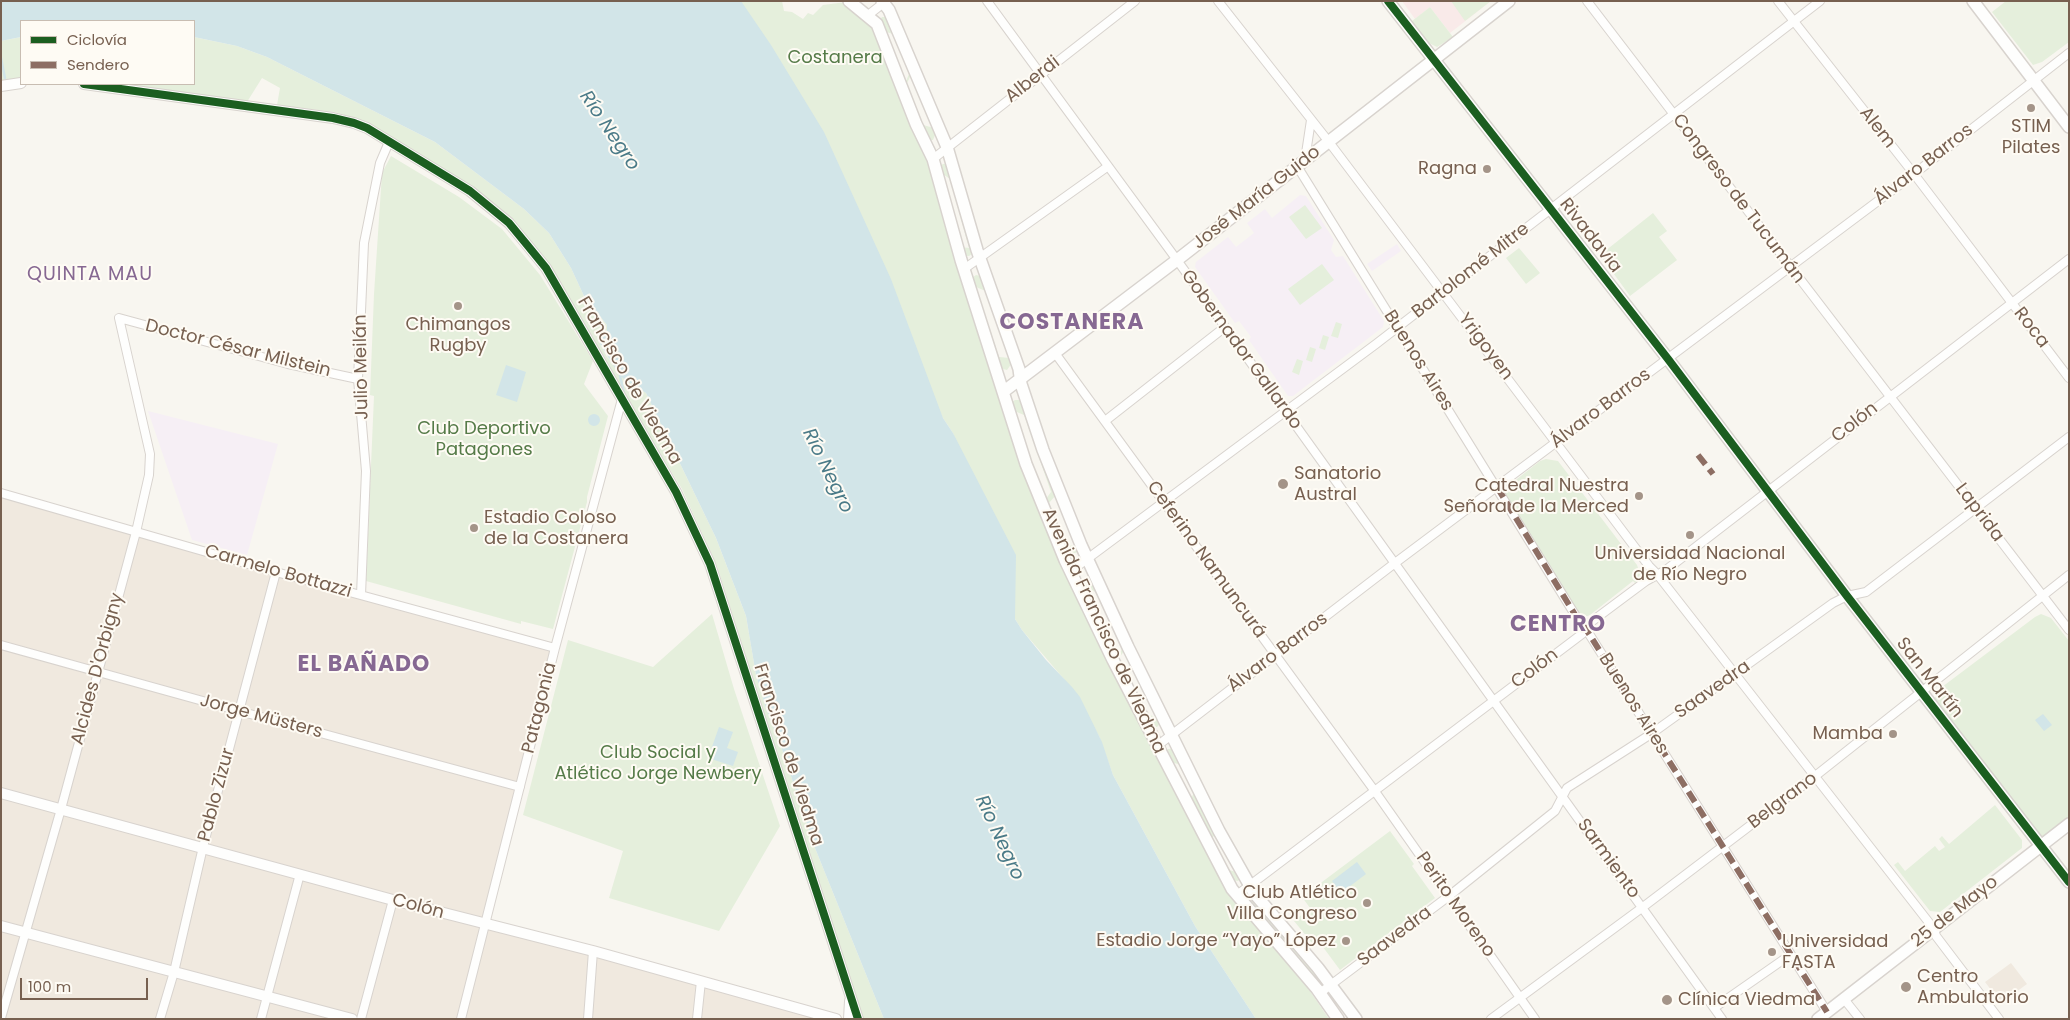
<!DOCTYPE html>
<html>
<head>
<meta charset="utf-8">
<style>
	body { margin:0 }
	#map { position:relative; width:2070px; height:1020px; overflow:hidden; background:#f8f6f0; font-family:Poppins,sans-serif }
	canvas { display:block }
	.frame { position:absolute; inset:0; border:2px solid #776050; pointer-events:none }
	.legend { position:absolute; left:20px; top:20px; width:175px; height:65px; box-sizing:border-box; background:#fefbf4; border:1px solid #c8bdb2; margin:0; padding:6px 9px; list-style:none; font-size:15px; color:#776050 }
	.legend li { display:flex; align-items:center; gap:10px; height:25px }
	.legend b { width:25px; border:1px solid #c8bdb2 }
	.scale { position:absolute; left:20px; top:978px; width:128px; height:22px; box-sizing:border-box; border:2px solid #776050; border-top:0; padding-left:6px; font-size:15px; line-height:18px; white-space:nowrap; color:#776050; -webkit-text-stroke:4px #fefbf4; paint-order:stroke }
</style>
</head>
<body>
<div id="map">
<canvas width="2070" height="1020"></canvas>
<div class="frame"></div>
<ul class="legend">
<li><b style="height:6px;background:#1b5e20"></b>Ciclovía</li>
<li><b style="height:6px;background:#8d6e63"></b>Sendero</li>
</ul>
<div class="scale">100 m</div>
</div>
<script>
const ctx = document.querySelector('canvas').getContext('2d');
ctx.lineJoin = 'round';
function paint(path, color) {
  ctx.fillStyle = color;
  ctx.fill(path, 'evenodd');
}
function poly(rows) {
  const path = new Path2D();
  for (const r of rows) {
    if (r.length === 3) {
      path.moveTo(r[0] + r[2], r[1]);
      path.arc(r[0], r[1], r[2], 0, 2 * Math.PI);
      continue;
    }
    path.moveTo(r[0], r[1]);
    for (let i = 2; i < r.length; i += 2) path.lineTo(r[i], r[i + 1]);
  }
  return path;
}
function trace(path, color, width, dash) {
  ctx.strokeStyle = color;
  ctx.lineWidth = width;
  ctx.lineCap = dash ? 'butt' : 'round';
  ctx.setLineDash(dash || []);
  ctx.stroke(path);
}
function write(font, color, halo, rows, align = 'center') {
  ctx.font = font + ' Poppins,sans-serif';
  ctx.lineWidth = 4;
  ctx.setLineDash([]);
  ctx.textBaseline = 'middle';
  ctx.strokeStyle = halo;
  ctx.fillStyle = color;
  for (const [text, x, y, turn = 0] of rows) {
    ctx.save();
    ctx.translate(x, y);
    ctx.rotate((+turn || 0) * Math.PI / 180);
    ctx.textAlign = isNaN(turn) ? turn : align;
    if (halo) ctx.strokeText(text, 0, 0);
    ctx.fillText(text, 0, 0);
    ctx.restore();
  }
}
paint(poly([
	[1,493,555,648,485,924,828,1019,1,1019],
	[2011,963,2027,984,2001,1003,1985,982]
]), '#f0e9df');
paint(poly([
	[1300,195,1306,196,1334,240,1331,250,1336,257,1343,256,1384,321,1383,327,1293,396,1288,396,1249,340,1251,337,1239,321,1235,323,1195,267,1196,262,1228,237,1236,247,1254,233,1247,223,1265,209,1272,218],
	[1397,244,1401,251,1372,271,1367,264],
	[148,411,278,444,247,555,192,540]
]), '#f6eff5');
paint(poly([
	[1402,1,1491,1,1450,33,1430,7,1415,19]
]), '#f9eae9');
paint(poly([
	[720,1,782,1,784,11,792,12,803,19,808,13,813,15,823,5,846,2,873,25,920,146,928,161,1023,465,1153,749,1225,889,1310,991,1329,1019,1256,1019,1195,926,1113,775,1099,736,1063,678,1022,630,1015,619,953,433,943,418],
	[1451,1,1491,1,1465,21],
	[2006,1,2069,1,2069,42,2042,62,2033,65,1992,12],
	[1430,7,1453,37,1437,47,1429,43,1412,21],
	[882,17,886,17,911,75,906,85,923,125,934,128,936,133,933,140,928,140,904,86,909,74,893,34,883,31,880,20],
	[21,37,21,79,1,81,1,41],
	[194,37,237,46,267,57,435,142,524,209,549,233,571,268,584,296,607,325,607,330,600,339,600,344,607,357,646,393,716,538,746,616,756,675,766,708,783,752,815,848,884,1019,862,1019,717,566,682,489,624,395,588,329,548,263,513,221,473,187,367,122,335,112,277,105,280,88,262,78,247,102,124,84,194,84],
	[391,156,459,197,502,229,540,275,593,361,584,384,608,416,587,497,587,502,553,629,521,621,521,624,366,581,374,396,370,395,374,294,382,173],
	[943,164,946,164,972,249,972,254,969,256,965,256,961,247,969,248,950,179,940,172,940,166],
	[1305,205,1322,228,1306,239,1289,217],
	[1653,213,1667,231,1659,237,1677,260,1630,296,1600,255],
	[1519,248,1540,273,1526,284,1506,258],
	[1322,264,1334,280,1300,305,1288,289],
	[976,275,980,276,988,292,976,287,999,357,1010,358,1012,363,1007,370,1003,369,1000,366,972,278],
	[1336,322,1342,324,1338,338,1331,336],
	[1323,335,1329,337,1325,350,1319,348],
	[1310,347,1316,349,1312,362,1306,360],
	[1297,359,1303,361,1299,375,1292,372],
	[1015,400,1020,400,1023,404,1056,495,1049,503,1066,546,1076,545,1077,548,1077,552,1073,554,1068,553,1045,500,1051,492,1024,415,1012,410,1012,402],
	[1546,459,1558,461,1637,565,1640,574,1637,582,1635,583,1633,581,1590,615,1585,617,1577,612,1504,494,1508,486,1540,461],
	[1086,577,1090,578,1125,650,1119,658,1147,714,1158,718,1159,725,1157,727,1153,727,1117,657,1122,649,1096,592,1084,587,1083,580],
	[712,614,734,689,780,826,719,931,609,898,623,851,523,815,568,640,653,667],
	[2041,614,2051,618,2069,641,2069,817,2043,836,2040,836,1935,703,1935,698,1938,690,2035,617],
	[1168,749,1172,749,1216,832,1212,839,1229,870,1240,873,1240,879,1238,881,1232,880,1190,802,1194,792,1181,765,1168,761,1166,752],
	[1995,805,2022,840,2022,848,1940,912,1930,911,1894,865,1898,862,1905,871,1935,846,1939,851,1945,847,1939,839,1942,836,1949,844],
	[1390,831,1414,864,1412,866,1435,898,1340,970,1317,939,1312,943,1294,921,1310,908,1302,897],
	[1253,900,1321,979,1321,983,1317,982,1250,902]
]), '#e5efdc');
paint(poly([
	[1,1,741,1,771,45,824,132,891,279,943,418,953,433,1016,555,1015,619,1022,630,1046,660,1072,687,1080,697,1102,742,1113,775,1195,926,1256,1019,884,1019,815,848,783,752,766,708,756,675,746,616,716,538,646,393,620,376,600,344,600,339,607,330,607,325,584,296,571,268,549,233,524,209,435,142,267,57,237,46,194,37,194,21,21,21,21,37,1,41],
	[506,365,526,372,517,402,496,395],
	[594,420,6],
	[2043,714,2052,725,2044,731,2035,720],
	[719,727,733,732,727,748,738,752,733,766,708,758],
	[1357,862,1366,874,1341,893,1332,881]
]), '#d2e5e8');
trace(poly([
	[1,58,5,78],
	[620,376,624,393]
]), '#d2e5e8', 2.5);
const minor = poly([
	[987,1,1177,260,1722,1019],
	[1218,1,1329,142,1649,566,1657,574,1934,929,1936,936,1999,1019],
	[1587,1,2069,630],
	[1778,1,1914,174,2069,378],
	[867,16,886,1],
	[933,159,1135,1],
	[1305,160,1311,120],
	[1297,166,1577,618,1586,629,1827,1012],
	[964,269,1107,167],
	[1055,353,1374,790,1535,1019],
	[1105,421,1225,327],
	[1,493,276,572,555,648],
	[1071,571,1376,344,1820,1],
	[361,595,366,471,358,379,364,243,380,163,389,142],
	[1,645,239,711,520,787],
	[1157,746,1395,563,1914,174,2069,53],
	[1237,895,1582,634,1591,622,1646,581,1666,570,2069,259],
	[1320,993,1449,896,1555,811,1567,788,1651,734,1833,603,1847,596,1866,592,2069,437],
	[1844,999,1860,1019],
	[1714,1008,1790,955],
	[1,1018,61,809,136,532,149,475,150,454,119,318,288,364,358,379],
	[160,1019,174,972,203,847,276,572],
	[261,1019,300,874],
	[361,1019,393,900],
	[461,1019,555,648,622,399],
	[588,1019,593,951],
	[697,1019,701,981],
	[1491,1019,1643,907,1814,777,2069,575]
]);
const tertiary = poly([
	[84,84,333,118,354,123,367,128,470,191,509,223,528,246,546,268,676,492,710,564,858,1019],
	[1,86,21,83],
	[1,793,393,900,593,951,836,1019],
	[1,926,352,1019],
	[849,1019,850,1001]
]);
const secondary = poly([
	[849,1,877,24,916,124,933,159,961,260,1026,464,1065,560,1113,660,1232,889,1317,989,1338,1019],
	[882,1,889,10,947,147,977,250,1019,369,1021,384,1043,450,1081,545,1128,647,1219,831,1254,893,1318,968,1356,1019],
	[1388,1,1668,359,1847,596,2069,882],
	[1973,1,2069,127],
	[1003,392,1177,260,1509,1],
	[1818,1019,2069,824]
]);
trace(minor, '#d8d3ce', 10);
trace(tertiary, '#d8d3ce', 12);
trace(secondary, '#d8d3ce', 14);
trace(minor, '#fefefd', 8);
trace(tertiary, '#fefefd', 10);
trace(secondary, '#fefefd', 11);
trace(poly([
	[1698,455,1713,474],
	[1497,487,1577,618,1586,629,1827,1012]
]), '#8d6e63', 6, [12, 6]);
trace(poly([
	[1388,1,1668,359,1847,596,2069,882],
	[84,84,333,118,354,123,367,128,470,191,509,223,528,246,546,268,676,492,710,564,858,1019]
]), '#1b5e20', 8);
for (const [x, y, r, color] of [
	[2031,108,5,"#a49488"],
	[1487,169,5,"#a49488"],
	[458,306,5,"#a49488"],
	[1283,484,6,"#a49488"],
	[1639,496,5,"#a49488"],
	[474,528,5,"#a49488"],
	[1690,535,5,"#a49488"],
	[1893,734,5,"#a49488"],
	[1367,903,5,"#a49488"],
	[1346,941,5,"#a49488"],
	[1772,952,5,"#a49488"],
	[1906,987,6,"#a49488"],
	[1667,1000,6,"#a49488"]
]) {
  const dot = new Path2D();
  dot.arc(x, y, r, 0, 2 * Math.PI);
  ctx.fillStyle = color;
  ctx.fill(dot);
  trace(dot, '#fefbf4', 2);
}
write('18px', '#557b48', '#fefbf4', [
	["Costanera",835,58],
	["Club Deportivo",484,429],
	["Patagones",484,450],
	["Club Social y",658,753],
	["Atlético Jorge Newbery",658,774]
]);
write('18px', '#776050', '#fefbf4', [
	["Alberdi",1033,80,-38],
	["Alem",1877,128,52],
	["Álvaro Barros",1924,165,-38],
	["José María Guido",1257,198,-38],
	["Congreso de Tucumán",1738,199,53],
	["Rivadavia",1590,236,52],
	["Bartolomé Mitre",1471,271,-38],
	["Roca",2031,328,52],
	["Yrigoyen",1485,347,53],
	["Doctor César Milstein",238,349,14],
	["Gobernador Gallardo",1241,350,54],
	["Buenos Aires",1418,361,58],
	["Julio Meilán",362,367,-91],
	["Francisco de Viedma",629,381,60],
	["Álvaro Barros",1601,409,-37],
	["Colón",1855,423,-38],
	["Laprida",1979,513,53],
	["Ceferino Namuncurá",1206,560,54],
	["Carmelo Bottazzi",278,572,16],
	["Avenida Francisco de Viedma",1103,631,65],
	["Álvaro Barros",1278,653,-37],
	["Alcides D'Orbigny",98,669,-75],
	["Colón",1535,669,-37],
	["San Martín",1929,678,52],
	["Saavedra",1713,690,-35],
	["Buenos Aires",1633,704,58],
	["Patagonia",540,708,-76],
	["Jorge Müsters",261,717,15],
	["Francisco de Viedma",788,755,72],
	["Pablo Zizur",217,795,-75],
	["Belgrano",1783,801,-37],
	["Sarmiento",1608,859,54],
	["Perito Moreno",1455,905,55],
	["Colón",418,907,15],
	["25 de Mayo",1955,912,-38],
	["Saavedra",1395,937,-37]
]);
write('18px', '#776050', '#fefbf4', [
	["STIM",2031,127,"center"],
	["Pilates",2031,148,"center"],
	["Ragna",1477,169],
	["Chimangos",458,325,"center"],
	["Rugby",458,346,"center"],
	["Sanatorio",1294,474,"left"],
	["Austral",1294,495,"left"],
	["Catedral Nuestra",1629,486],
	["Señora de la Merced",1629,507],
	["Estadio Coloso",484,518,"left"],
	["de la Costanera",484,539,"left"],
	["Universidad Nacional",1690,554,"center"],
	["de Río Negro",1690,575,"center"],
	["Mamba",1883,734],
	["Club Atlético",1357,893],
	["Villa Congreso",1357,914],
	["Estadio Jorge “Yayo” López",1336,941],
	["Universidad",1782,942,"left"],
	["FASTA",1782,963,"left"],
	["Centro",1917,977,"left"],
	["Ambulatorio",1917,998,"left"],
	["Clínica Viedma",1678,1000,"left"]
], 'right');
write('italic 19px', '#4b7b88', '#fefbf4', [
	["Río Negro",609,131,56],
	["Río Negro",827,471,64],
	["Río Negro",999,838,65]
]);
ctx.letterSpacing = '1px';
write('19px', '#866892', '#fefbf4', [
	["QUINTA MAU",90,275]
]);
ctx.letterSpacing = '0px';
ctx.letterSpacing = '1px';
write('bold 22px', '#866892', '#fefbf4', [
	["COSTANERA",1072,323],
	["CENTRO",1558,625],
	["EL BAÑADO",364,665]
]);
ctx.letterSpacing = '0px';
</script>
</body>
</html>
